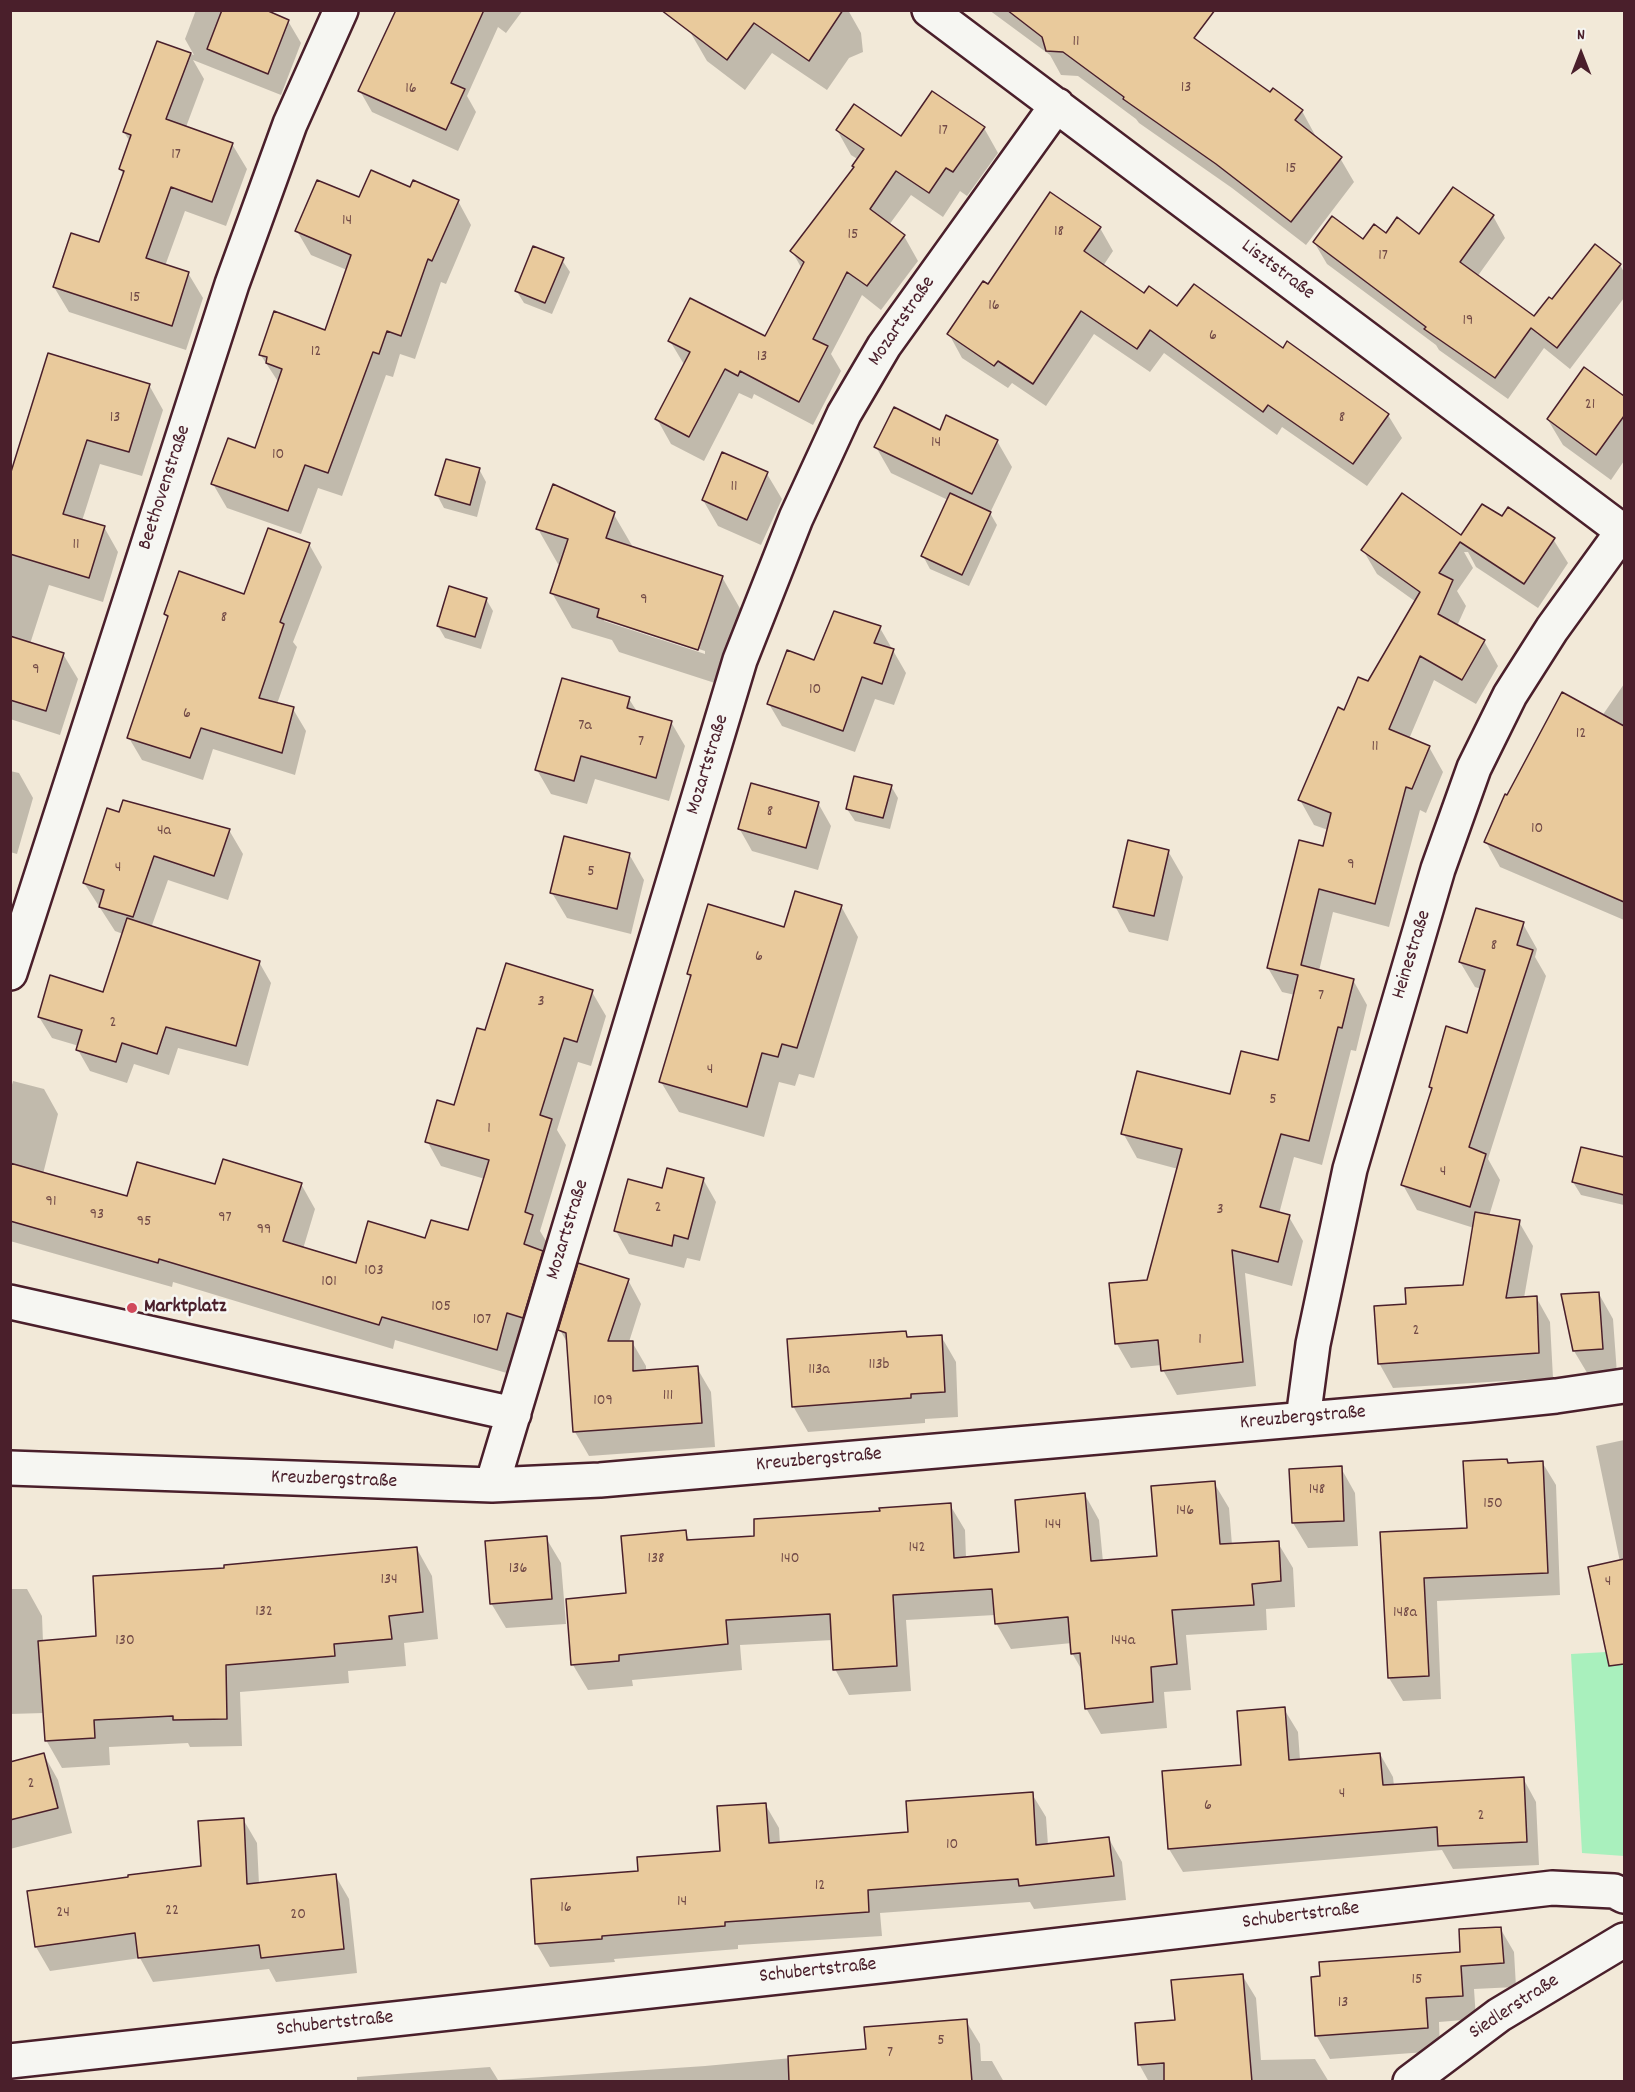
<!DOCTYPE html>
<html>
<head>
<meta charset="utf-8">
<style>
	body { margin:0 }
	#map { position:relative; width:1635px; height:2092px; overflow:hidden; background:#f2e9d8; font-family:Dekko,sans-serif }
	canvas { display:block }
	.frame { position:absolute; inset:0; border:12px solid #4a1f2b; pointer-events:none }
	.north { position:absolute; left:1551px; top:24px; width:60px; height:60px; -webkit-text-stroke:4px #f6f6f2; paint-order:stroke; rotate:0deg; font-size:16px; font-weight:700; line-height:24px; text-align:center; color:#4a1f2b }
	.north::after { content:''; display:block; margin:auto; width:21px; height:27px; background:#4a1f2b; clip-path:polygon(50% 0,100% 100%,50% 72%,0 100%) }
</style>
</head>
<body>
<div id="map">
<canvas width="1635" height="2092"></canvas>
<div class="frame"></div>
<div class="north">N</div>
</div>
<script>
const ctx = document.querySelector('canvas').getContext('2d');
ctx.lineJoin = 'round';
function paint(path, color) {
  ctx.fillStyle = color;
  ctx.fill(path, 'evenodd');
}
function poly(rows) {
  const path = new Path2D();
  for (const r of rows) {
    path.moveTo(r[0], r[1]);
    for (let i = 2; i < r.length; i += 2) path.lineTo(r[i], r[i + 1]);
  }
  return path;
}
function trace(path, color, width, dash) {
  ctx.strokeStyle = color;
  ctx.lineWidth = width;
  ctx.lineCap = dash ? 'butt' : 'round';
  ctx.setLineDash(dash || []);
  ctx.stroke(path);
}
function write(font, color, halo, rows, align = 'center') {
  ctx.font = font + ' Dekko,sans-serif';
  ctx.lineWidth = 5;
  ctx.setLineDash([]);
  ctx.textBaseline = 'middle';
  ctx.strokeStyle = halo;
  ctx.fillStyle = color;
  for (const [text, x, y, turn = 0] of rows) {
    ctx.save();
    ctx.translate(x, y);
    ctx.rotate((+turn || 0) * Math.PI / 180);
    ctx.textAlign = isNaN(turn) ? turn : align;
    if (halo) ctx.strokeText(text, 0, 0);
    ctx.fillText(text, 0, 0);
    ctx.restore();
  }
}
paint(poly([
	[1624,1651,1624,1856,1582,1853,1571,1654]
]), '#a9f0bd');
paint(poly([
	[196,10,262,10,288,21,301,43,281,95,193,60,204,79,186,127,232,144,247,169,226,226,185,211,165,266,188,273,203,298,186,350,69,312,54,287,100,244,124,175,120,169,130,142,124,132,158,42,194,55,185,39],
	[398,10,523,10,506,33,498,27,467,96,476,112,458,151,372,112,360,91],
	[668,10,848,10,861,33,863,52,849,58,827,90,772,53,745,90,707,61,689,30],
	[989,10,1105,10,1302,111,1315,135,1314,137,1340,158,1354,182,1306,245,1232,188,1139,123,1136,119,1078,76,1061,75,1050,55],
	[984,128,998,153,967,196,960,191,943,217,911,195,889,225,904,236,918,261,881,310,862,295,831,354,841,371,813,425,754,394,752,399,739,393,704,461,671,444,657,419,685,366,670,341,765,338,802,269,792,251,855,168,859,160,851,155,837,130,901,138],
	[411,189,458,201,471,225,446,284,441,282,415,359,400,354,393,377,386,375,342,496,318,488,301,534,227,508,213,484,255,450,279,383,260,354,326,332,347,270,311,255,297,231,360,199],
	[1493,216,1505,238,1477,277,1534,318,1552,301,1596,246,1620,265,1624,272,1624,298,1570,369,1544,348,1508,399,1439,350,1436,345,1327,264,1314,242,1363,241,1386,235,1419,236],
	[1100,228,1113,251,1103,266,1144,295,1283,350,1388,415,1402,438,1367,486,1282,427,1277,435,1164,353,1150,372,1094,334,1046,406,1012,383,1008,388,962,358,949,334,988,286],
	[562,260,570,272,552,314,524,303,516,290],
	[1584,369,1624,398,1624,461,1611,480,1563,445,1548,420],
	[149,385,163,410,142,476,100,464,82,521,104,527,118,552,103,602,49,585,30,644,63,654,78,679,60,735,10,719,10,477],
	[947,417,997,441,1012,467,990,513,997,525,969,586,930,569,923,556,948,500,891,473,876,447,941,432],
	[479,469,486,482,477,517,444,508,437,495],
	[767,474,782,499,761,545,718,526,703,500],
	[613,513,634,549,722,577,742,612,718,684,619,652,612,640,572,628,552,593,561,565,558,564,538,529],
	[604,618,705,651,705,654,604,621],
	[1502,518,1553,539,1568,563,1538,608,1476,567,1468,552,1464,552,1473,568,1457,591,1466,606,1457,626,1484,641,1498,666,1476,704,1434,680,1409,739,1429,747,1443,772,1426,813,1420,810,1389,927,1333,912,1319,971,1353,980,1367,1005,1356,1051,1351,1050,1322,1165,1294,1157,1279,1214,1289,1217,1303,1241,1292,1286,1245,1273,1256,1386,1177,1395,1163,1370,1162,1365,1131,1368,1117,1344,1148,1281,1178,1169,1137,1158,1123,1133,1231,1096,1279,1062,1295,995,1282,992,1268,968,1324,848,1328,830,1314,825,1300,800,1345,712,1369,683,1416,602,1377,574,1363,550,1462,537],
	[309,544,322,567,293,642,297,647,277,704,293,709,306,731,295,775,213,749,203,780,142,760,129,738,168,619,165,614,245,596],
	[486,599,493,611,481,649,445,638,438,626],
	[880,628,906,673,894,705,875,699,855,752,782,726,769,704,815,662],
	[1624,684,1624,920,1500,867,1486,842,1602,716],
	[629,699,638,713,671,722,685,746,669,801,595,779,587,804,551,794,537,770],
	[10,771,19,773,33,798,17,854,10,852],
	[891,786,898,798,890,829,855,821,847,809],
	[818,803,831,826,818,870,752,851,739,828],
	[108,810,229,830,243,854,228,900,168,880,151,928,259,962,271,983,248,1066,178,1048,169,1075,134,1064,127,1083,90,1071,78,1050,79,1046,52,1038,39,1017,104,994,123,934,115,931,84,883],
	[1168,851,1183,877,1168,941,1129,932,1115,906],
	[629,854,644,880,631,934,567,918,552,893],
	[841,906,858,937,814,1078,799,1074,795,1086,779,1082,764,1137,679,1112,661,1082,691,979,688,974,785,929],
	[1523,924,1537,949,1535,957,1546,976,1488,1159,1500,1180,1489,1216,1519,1222,1533,1246,1524,1298,1536,1297,1550,1322,1553,1378,1393,1388,1379,1363,1408,1306,1464,1286,1474,1228,1417,1210,1403,1185,1433,1090,1431,1087,1469,1035,1481,989,1475,987,1460,962],
	[592,992,606,1016,591,1066,578,1062,557,1130,566,1145,540,1231,546,1241,542,1253,556,1277,510,1374,395,1340,393,1349,173,1282,172,1287,10,1241,10,1092,13,1081,44,1089,58,1114,43,1174,128,1198,216,1186,301,1184,315,1209,303,1249,357,1265,426,1240,469,1232,485,1179,441,1166,427,1141,455,1107,486,1032],
	[1582,1148,1624,1158,1624,1205,1581,1195,1573,1182],
	[703,1179,716,1202,700,1261,687,1258,684,1268,629,1254,616,1231,663,1190],
	[628,1280,641,1304,629,1342,632,1342,646,1366,646,1372,697,1368,711,1392,715,1447,589,1456,575,1432,568,1344,560,1330],
	[1599,1294,1613,1319,1617,1374,1589,1376,1574,1351],
	[905,1332,909,1339,941,1336,956,1362,958,1417,925,1419,925,1423,808,1432,793,1406],
	[1624,1440,1624,1628,1612,1631,1620,1562,1596,1446],
	[1542,1462,1556,1485,1560,1595,1437,1601,1441,1699,1403,1701,1389,1678,1382,1533,1468,1530,1509,1465],
	[1341,1468,1355,1493,1358,1546,1308,1548,1293,1523],
	[1214,1483,1229,1508,1232,1545,1278,1543,1293,1568,1295,1607,1266,1609,1267,1630,1186,1635,1191,1690,1164,1692,1167,1728,1101,1734,1086,1708,1083,1672,1072,1653,1072,1643,1011,1649,996,1623,995,1615,906,1620,911,1691,849,1695,835,1669,833,1640,740,1645,742,1670,632,1680,633,1686,588,1690,573,1665,628,1595,685,1532,690,1541,756,1538,881,1513,950,1505,965,1530,966,1558,1021,1553,1085,1495,1099,1520,1103,1562,1158,1557],
	[546,1538,561,1563,566,1624,506,1628,491,1603],
	[417,1549,432,1576,438,1639,404,1643,406,1666,348,1671,349,1683,240,1692,242,1746,190,1747,188,1743,109,1747,110,1765,62,1768,46,1740,44,1713,10,1714,10,1589,27,1589,42,1616,43,1642,98,1637,226,1569],
	[1284,1709,1298,1732,1300,1760,1380,1754,1393,1777,1394,1786,1523,1778,1536,1802,1539,1865,1453,1869,1442,1850,1183,1872,1169,1849,1243,1767],
	[44,1755,58,1780,72,1833,10,1849,10,1764],
	[1032,1794,1046,1817,1048,1845,1109,1839,1122,1862,1126,1900,1034,1909,1030,1902,880,1913,882,1936,738,1945,738,1949,614,1959,615,1962,550,1967,536,1943,640,1873,721,1852,765,1804,779,1828,780,1844,910,1834],
	[243,1819,257,1843,259,1884,335,1875,349,1899,357,1973,276,1982,269,1969,153,1982,140,1958,50,1971,36,1947,29,1892,202,1868],
	[1500,1928,1514,1952,1516,1987,1474,1989,1476,2019,1439,2022,1440,2051,1330,2059,1316,2035,1462,1954],
	[1242,1975,1256,1998,1261,2060,1315,2059,1329,2082,1149,2082,1139,2064,1176,2021],
	[966,2021,980,2044,981,2061,992,2061,1004,2082,357,2082,357,2077,490,2067,498,2080,705,2066,868,2051]
]), '#0003');
const building = poly([
	[222,10,266,10,289,20,268,74,207,49,222,10],
	[396,10,484,10,451,83,465,89,446,130,358,91,396,10],
	[661,10,843,10,809,61,754,23,727,60,661,10],
	[1007,10,1215,10,1194,38,1270,92,1273,88,1303,110,1295,120,1342,157,1291,222,1216,164,1123,99,1124,97,1063,52,1046,51,1042,37,1007,10],
	[157,41,191,53,166,119,233,143,212,202,171,187,146,258,189,272,172,326,53,287,71,233,99,242,124,171,119,169,131,135,123,132,157,41],
	[932,91,985,127,953,172,946,168,929,193,896,171,870,209,905,235,867,286,847,272,813,339,828,346,799,402,740,371,738,376,725,369,689,437,655,419,690,352,668,341,690,298,765,336,804,262,790,251,854,167,852,166,864,149,836,130,854,104,901,136,932,91],
	[371,170,410,187,413,180,459,200,432,261,428,259,401,336,387,331,379,354,373,352,328,473,305,465,288,511,211,484,228,438,255,448,282,369,266,363,267,357,259,355,274,311,325,330,351,255,295,231,317,180,359,197,371,170],
	[1453,187,1494,215,1460,262,1534,316,1549,297,1552,299,1595,244,1621,264,1557,348,1531,328,1495,378,1424,329,1426,327,1313,242,1332,216,1363,239,1374,224,1386,233,1397,217,1419,234,1453,187],
	[1050,192,1101,227,1084,251,1144,293,1149,286,1177,306,1194,284,1283,348,1287,341,1389,414,1353,464,1268,405,1263,412,1150,330,1137,349,1081,311,1033,384,998,361,994,366,947,334,983,281,988,284,1050,192],
	[533,246,564,258,545,303,515,291,533,246],
	[48,353,150,384,129,452,87,440,63,514,105,526,89,578,10,554,10,475,48,353],
	[1584,367,1624,396,1624,416,1596,455,1547,419,1584,367],
	[894,407,940,430,946,415,998,440,972,494,874,447,894,407],
	[722,452,768,472,747,520,702,500,722,452],
	[446,459,480,468,470,505,435,495,446,459],
	[553,484,615,512,606,538,723,576,698,650,597,617,599,609,550,593,568,539,536,529,553,484],
	[950,493,991,512,962,575,921,556,950,493],
	[1402,493,1461,535,1482,504,1502,516,1508,507,1555,538,1524,584,1460,542,1439,573,1453,580,1438,614,1485,640,1462,680,1420,656,1389,729,1430,746,1412,789,1406,787,1375,904,1319,889,1301,965,1354,979,1342,1028,1338,1027,1309,1141,1281,1134,1260,1207,1290,1215,1278,1262,1232,1250,1243,1362,1161,1371,1158,1340,1115,1344,1109,1283,1147,1280,1182,1149,1121,1134,1137,1071,1230,1094,1241,1051,1278,1060,1298,975,1267,968,1299,840,1323,846,1331,813,1298,800,1338,707,1344,710,1358,677,1368,681,1420,592,1361,550,1402,493],
	[268,528,310,543,280,622,284,624,259,698,294,707,282,753,201,728,190,758,127,738,168,616,164,614,179,571,244,594,268,528],
	[449,586,487,598,475,637,437,626,449,586],
	[834,611,881,626,874,643,894,649,882,684,862,677,843,731,767,704,787,650,814,660,834,611],
	[10,636,64,653,46,711,10,700,10,636],
	[562,678,630,697,627,708,672,721,656,778,581,756,574,781,535,770,562,678],
	[1562,692,1624,726,1624,902,1484,842,1505,794,1507,795,1562,692],
	[854,776,892,785,883,818,846,809,854,776],
	[751,783,819,802,806,848,738,829,751,783],
	[123,800,230,829,214,876,154,856,133,917,99,907,104,890,83,883,107,808,119,812,123,800],
	[564,836,630,853,617,909,550,893,564,836],
	[1128,840,1169,850,1154,916,1113,907,1128,840],
	[795,891,842,905,797,1048,782,1044,778,1057,762,1053,747,1107,659,1082,691,975,687,974,708,904,784,927,795,891],
	[1476,908,1524,922,1517,945,1533,950,1469,1147,1486,1154,1470,1207,1401,1185,1432,1088,1429,1087,1446,1026,1467,1033,1485,970,1459,962,1476,908],
	[127,918,260,961,236,1046,166,1027,157,1054,122,1043,116,1062,76,1050,82,1030,38,1017,50,975,103,992,127,918],
	[506,963,593,990,577,1042,564,1038,540,1115,552,1119,525,1212,533,1215,524,1244,543,1251,523,1318,507,1313,497,1350,382,1317,379,1325,159,1259,158,1263,10,1221,10,1163,127,1196,137,1162,215,1184,223,1159,302,1183,283,1241,356,1263,368,1221,425,1238,431,1220,468,1230,489,1160,425,1142,437,1100,454,1105,477,1028,485,1030,506,963],
	[1581,1147,1624,1157,1624,1195,1572,1182,1581,1147],
	[667,1168,704,1178,688,1239,674,1235,672,1246,614,1231,628,1179,662,1188,667,1168],
	[1475,1212,1520,1220,1506,1298,1537,1296,1539,1353,1378,1364,1374,1306,1406,1304,1405,1288,1463,1285,1475,1212],
	[578,1263,629,1279,608,1341,633,1341,633,1371,698,1366,702,1423,573,1432,566,1333,558,1330,578,1263],
	[1599,1292,1603,1349,1573,1351,1561,1294,1599,1292],
	[906,1331,907,1337,942,1335,945,1392,911,1394,911,1398,792,1407,787,1339,906,1331],
	[1507,1459,1508,1463,1543,1461,1548,1573,1424,1578,1429,1676,1388,1678,1380,1532,1467,1528,1463,1461,1507,1459],
	[1342,1466,1344,1521,1292,1523,1289,1469,1342,1466],
	[1215,1481,1220,1544,1279,1541,1281,1581,1252,1584,1254,1605,1172,1610,1177,1664,1151,1667,1153,1702,1085,1709,1080,1653,1071,1654,1068,1617,995,1624,992,1589,893,1595,897,1666,833,1670,830,1614,726,1620,728,1644,619,1655,619,1661,571,1665,566,1599,626,1593,621,1536,686,1530,687,1540,754,1536,754,1519,880,1511,879,1508,951,1503,954,1558,1019,1552,1015,1500,1085,1493,1091,1561,1157,1556,1151,1486,1215,1481],
	[547,1536,552,1599,490,1604,485,1541,547,1536],
	[417,1547,423,1612,389,1616,392,1639,334,1644,335,1656,226,1665,227,1719,173,1720,173,1716,94,1720,95,1738,45,1741,38,1641,96,1636,93,1576,224,1568,224,1565,417,1547],
	[1624,1559,1624,1664,1609,1666,1588,1567,1624,1559],
	[1285,1707,1289,1760,1380,1753,1383,1785,1524,1777,1527,1842,1438,1846,1437,1827,1168,1849,1162,1771,1241,1765,1237,1711,1285,1707],
	[44,1753,58,1808,10,1820,10,1762,44,1753],
	[1033,1792,1036,1845,1109,1837,1114,1876,1019,1886,1018,1879,868,1890,869,1912,725,1922,725,1926,602,1936,602,1939,535,1944,531,1879,638,1871,637,1857,720,1851,717,1806,766,1803,769,1843,908,1832,906,1801,1033,1792],
	[244,1818,247,1884,336,1874,344,1949,261,1958,259,1945,138,1958,135,1933,35,1947,27,1891,128,1877,128,1875,201,1866,198,1821,244,1818],
	[1501,1927,1504,1963,1461,1966,1463,1996,1426,1998,1428,2028,1315,2036,1311,1977,1320,1976,1319,1962,1460,1952,1459,1929,1501,1927],
	[1243,1974,1252,2082,1164,2082,1164,2063,1138,2065,1135,2023,1175,2020,1171,1980,1243,1974],
	[967,2019,972,2082,789,2082,788,2056,866,2049,864,2027,967,2019]
]);
paint(building, '#e9ca9c');
trace(building, '#4a1f2b', 1.5);
const minor = poly([
	[929,10,1624,532],
	[10,973,232,284,290,124,341,10],
	[10,1302,514,1414],
	[1303,1419,1313,1344,1350,1169,1438,869,1474,768,1510,695,1552,629,1623,531],
	[10,1468,492,1485,600,1480,1469,1405,1556,1396,1624,1386],
	[492,1485,740,660,796,518,844,414,884,346,1057,105],
	[10,2061,888,1965,1552,1888,1614,1891,1624,1896],
	[1410,2082,1499,2015,1624,1940]
]);
trace(minor, '#4a1f2b', 38);
trace(minor, '#f6f6f2', 33);
for (const [x, y, r, color] of [
	[132,1308,6,"#d1495b"]
]) {
  const dot = new Path2D();
  dot.arc(x, y, r, 0, 2 * Math.PI);
  ctx.fillStyle = color;
  ctx.fill(dot);
  trace(dot, '#f6f6f2', 2);
}
write('16px', '#724a47', null, [
	["11",1076,43],
	["13",1186,89],
	["16",411,90],
	["17",943,132],
	["17",176,156],
	["15",1291,170],
	["14",347,222],
	["18",1059,233],
	["15",853,236],
	["17",1383,257],
	["15",135,299],
	["16",994,307],
	["19",1468,322],
	["6",1213,337],
	["12",316,353],
	["13",762,358],
	["21",1590,406],
	["13",115,419],
	["8",1342,419],
	["14",936,444],
	["10",278,456],
	["11",734,488],
	["11",76,546],
	["9",644,601],
	["8",224,619],
	["9",36,671],
	["10",815,691],
	["6",187,715],
	["7a",585,727],
	["12",1581,735],
	["7",641,743],
	["11",1375,748],
	["8",770,813],
	["10",1537,830],
	["4a",164,832],
	["9",1351,866],
	["4",118,869],
	["5",591,873],
	["8",1494,947],
	["6",759,958],
	["7",1321,997],
	["3",541,1003],
	["2",113,1024],
	["4",710,1071],
	["5",1273,1101],
	["1",489,1130],
	["4",1443,1173],
	["91",51,1203],
	["2",658,1209],
	["3",1220,1211],
	["93",97,1216],
	["97",225,1219],
	["95",144,1223],
	["99",264,1231],
	["103",374,1272],
	["101",329,1283],
	["105",441,1308],
	["107",482,1321],
	["2",1416,1332],
	["1",1200,1341],
	["113b",879,1366],
	["113a",819,1371],
	["111",668,1397],
	["109",603,1402],
	["148",1317,1491],
	["150",1493,1505],
	["146",1185,1512],
	["144",1053,1526],
	["142",917,1549],
	["138",656,1560],
	["140",790,1560],
	["136",518,1570],
	["134",389,1581],
	["4",1608,1583],
	["132",264,1613],
	["148a",1405,1614],
	["130",125,1642],
	["144a",1123,1642],
	["2",31,1785],
	["4",1342,1795],
	["6",1208,1807],
	["2",1481,1817],
	["10",952,1846],
	["12",820,1887],
	["14",682,1903],
	["16",566,1909],
	["22",172,1912],
	["24",63,1914],
	["20",298,1916],
	["15",1417,1981],
	["13",1343,2004],
	["5",941,2042],
	["7",890,2054]
]);
write('20px', '#4a1f2b', '#f6f6f2', [
	["Lisztstraße",1277,271,37],
	["Mozartstraße",903,322,-56],
	["Beethovenstraße",166,488,-72],
	["Mozartstraße",709,765,-73],
	["Heinestraße",1413,955,-73],
	["Mozartstraße",569,1230,-73],
	["Kreuzbergstraße",1303,1419,-5],
	["Kreuzbergstraße",819,1461,-5],
	["Kreuzbergstraße",334,1481,2],
	["Schubertstraße",1301,1917,-7],
	["Schubertstraße",818,1972,-6],
	["Siedlerstraße",1515,2008,-33],
	["Schubertstraße",335,2025,-6]
]);
write('bold 20px', '#4a1f2b', '#f6f6f2', [
	["Marktplatz",144,1308]
], 'left');
</script>
</body>
</html>
